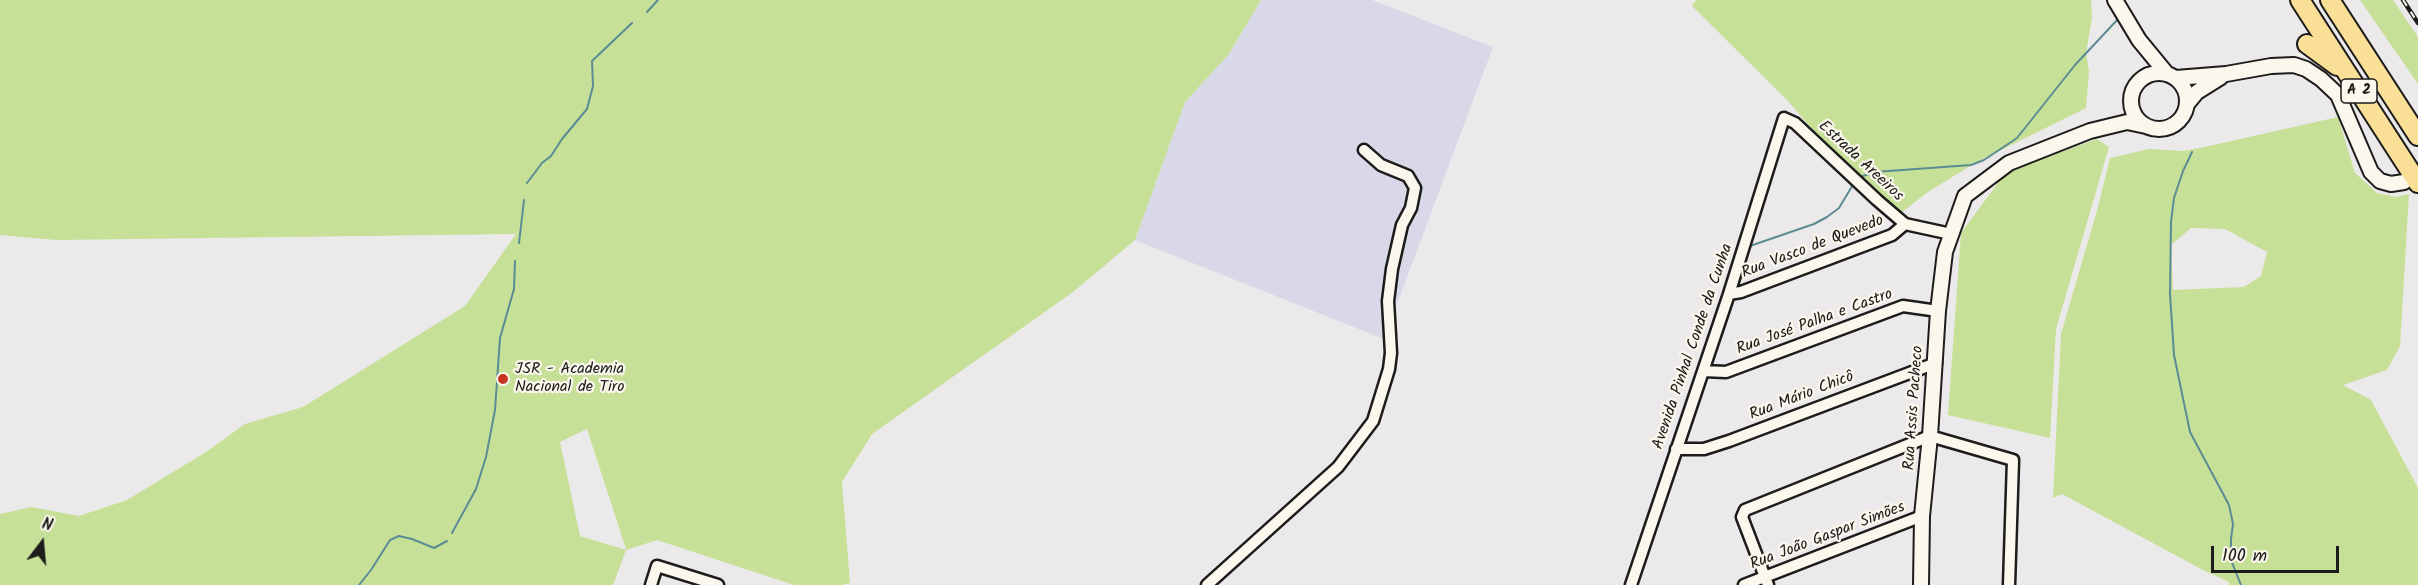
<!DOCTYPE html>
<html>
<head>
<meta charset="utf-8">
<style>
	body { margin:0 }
	#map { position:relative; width:2418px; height:585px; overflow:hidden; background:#ece9ea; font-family:Kalam,sans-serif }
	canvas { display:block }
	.north { position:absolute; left:12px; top:513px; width:60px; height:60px; -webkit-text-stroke:4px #fbf7ec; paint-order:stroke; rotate:16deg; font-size:16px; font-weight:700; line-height:24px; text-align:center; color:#1c1c1c }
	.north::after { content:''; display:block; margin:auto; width:21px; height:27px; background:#1c1c1c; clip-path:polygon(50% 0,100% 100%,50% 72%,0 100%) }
	.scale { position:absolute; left:2211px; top:546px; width:128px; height:27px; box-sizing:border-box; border:3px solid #1c1c1c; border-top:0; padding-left:8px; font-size:18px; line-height:21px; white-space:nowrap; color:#1c1c1c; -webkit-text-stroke:4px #fbf7ec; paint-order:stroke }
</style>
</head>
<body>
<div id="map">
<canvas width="2418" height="585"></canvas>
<div class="north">N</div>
<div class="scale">100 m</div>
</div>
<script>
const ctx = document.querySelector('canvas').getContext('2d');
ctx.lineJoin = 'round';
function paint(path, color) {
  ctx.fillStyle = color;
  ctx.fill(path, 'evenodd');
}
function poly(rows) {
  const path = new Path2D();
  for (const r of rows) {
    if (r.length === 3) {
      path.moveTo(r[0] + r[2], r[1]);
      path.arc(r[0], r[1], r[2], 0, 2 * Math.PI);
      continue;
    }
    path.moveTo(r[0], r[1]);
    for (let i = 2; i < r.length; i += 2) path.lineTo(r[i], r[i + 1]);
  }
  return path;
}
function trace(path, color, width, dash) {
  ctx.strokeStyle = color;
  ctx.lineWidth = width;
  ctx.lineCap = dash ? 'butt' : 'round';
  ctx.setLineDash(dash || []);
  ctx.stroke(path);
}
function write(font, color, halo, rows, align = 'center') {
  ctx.font = font + ' Kalam,sans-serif';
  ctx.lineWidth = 4.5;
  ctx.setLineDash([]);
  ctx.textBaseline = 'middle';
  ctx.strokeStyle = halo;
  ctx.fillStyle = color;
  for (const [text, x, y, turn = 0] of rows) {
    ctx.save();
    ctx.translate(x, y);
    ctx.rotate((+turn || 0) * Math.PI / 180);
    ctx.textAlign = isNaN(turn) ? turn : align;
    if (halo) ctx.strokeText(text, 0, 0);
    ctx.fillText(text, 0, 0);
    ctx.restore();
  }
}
paint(poly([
	[1261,0,1372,0,1493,47,1384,339,1135,240,1185,102,1229,54]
]), '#d9d8e8');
paint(poly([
	[0,0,1261,0,1229,54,1185,102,1135,240,1073,292,872,434,842,482,850,583,841,585,794,585,657,540,626,550,613,585,0,585,0,514,31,507,79,516,127,500,206,452,245,424,303,407,465,306,516,234,56,240,0,235],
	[587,429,626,549,626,550,580,536,560,442],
	[1696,0,2091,0,2092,18,2086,53,2089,71,2086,108,1975,163,1928,192,1902,212,1833,153,1787,100,1692,6],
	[2360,0,2393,0,2418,37,2418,84],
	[2338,117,2355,173,2377,193,2396,197,2409,194,2400,346,2387,370,2343,385,2371,400,2418,488,2418,585,2229,585,2229,582,2201,569,2062,494,2053,498,2061,334,2098,207,2110,158,2149,149,2182,151,2200,148],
	[2191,228,2225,229,2267,252,2261,276,2244,287,2173,290,2171,245],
	[2097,139,2109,147,2056,329,2050,438,1948,415,1961,233,2006,172]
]), '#c7e097');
trace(poly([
	[647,12,658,0],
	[2192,152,2183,171,2174,198,2171,222,2170,294,2174,355,2190,432,2229,505,2233,524,2231,539,2231,560,2241,585],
	[1860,177,1875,172,1971,165,1984,160,2017,138,2075,65,2119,18],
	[527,183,542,163,551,156,562,139,587,109,593,86,592,61,632,23],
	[519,243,524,200],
	[1747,247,1814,224,1827,217,1839,208,1854,183],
	[452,533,476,489,486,457,495,410,500,338,514,289,515,261],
	[359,585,371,570,390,540,399,536,412,539,434,548,447,541]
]), '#5c8c93', 2);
const street = poly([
	[1729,294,1741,292,1892,235,1905,224],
	[1703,371,1726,372,1903,306,1938,311],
	[1676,449,1704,449,1729,441,1936,363],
	[651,585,657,566,718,585],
	[1207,585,1338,467,1373,421,1389,369,1391,353,1388,301,1392,269,1402,225,1411,208,1415,188,1408,176,1381,165,1364,150],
	[1631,585,1729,294,1784,118,1795,123,1877,200,1905,224,1951,234],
	[1744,585,1922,516],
	[1768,585,1742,517,1745,510,1930,436,2013,460,2009,585]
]);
const secondary = poly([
	[2115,0,2139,40,2167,74],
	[2159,101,28],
	[2176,78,2226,74,2271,66,2294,65,2306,69,2321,79,2338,95,2371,172,2380,181,2391,184,2404,182],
	[2187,104,2197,92,2221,77],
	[1921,585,1922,516,1930,436,1938,311,1945,252,1965,196,2009,163,2090,131,2127,122,2146,126]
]);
const highway = poly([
	[2300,0,2418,183],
	[2330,0,2418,136],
	[2307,44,2337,66]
]);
trace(street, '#1c1c1c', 15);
trace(secondary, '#1c1c1c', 18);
trace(highway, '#1c1c1c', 22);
trace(street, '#fbf7ec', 10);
trace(secondary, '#fbf7ec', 14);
trace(highway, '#fadf96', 18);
const rail = poly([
	[2403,0,2418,23]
]);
trace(rail, '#1c1c1c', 4.5);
trace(rail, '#fbf7ec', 2, [7]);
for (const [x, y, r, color] of [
	[503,379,6,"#c8321e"]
]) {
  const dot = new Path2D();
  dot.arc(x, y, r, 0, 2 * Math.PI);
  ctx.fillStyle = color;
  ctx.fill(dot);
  trace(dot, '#fbf7ec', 2);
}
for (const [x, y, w] of [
	[2359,91,36]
]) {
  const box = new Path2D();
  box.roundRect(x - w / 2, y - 12, w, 24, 4.5);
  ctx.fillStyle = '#fbf7ec';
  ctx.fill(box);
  trace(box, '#1c1c1c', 1.5);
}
write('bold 15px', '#1c1c1c', null, [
	["A 2",2359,91]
]);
write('16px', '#1c1c1c', '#fbf7ec', [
	["Estrada Areeiros",1860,162,43],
	["Rua Vasco de Quevedo",1813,248,-21],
	["Rua José Palha e Castro",1815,323,-20],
	["Avenida Pinhal Conde da Cunha",1694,347,-71],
	["Rua Mário Chicô",1802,397,-21],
	["Rua Assis Pacheco",1915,408,-86],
	["Rua João Gaspar Simões",1828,537,-21]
]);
write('16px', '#1c1c1c', '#fbf7ec', [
	["JSR - Academia",515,370],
	["Nacional de Tiro",515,388]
], 'left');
</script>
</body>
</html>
